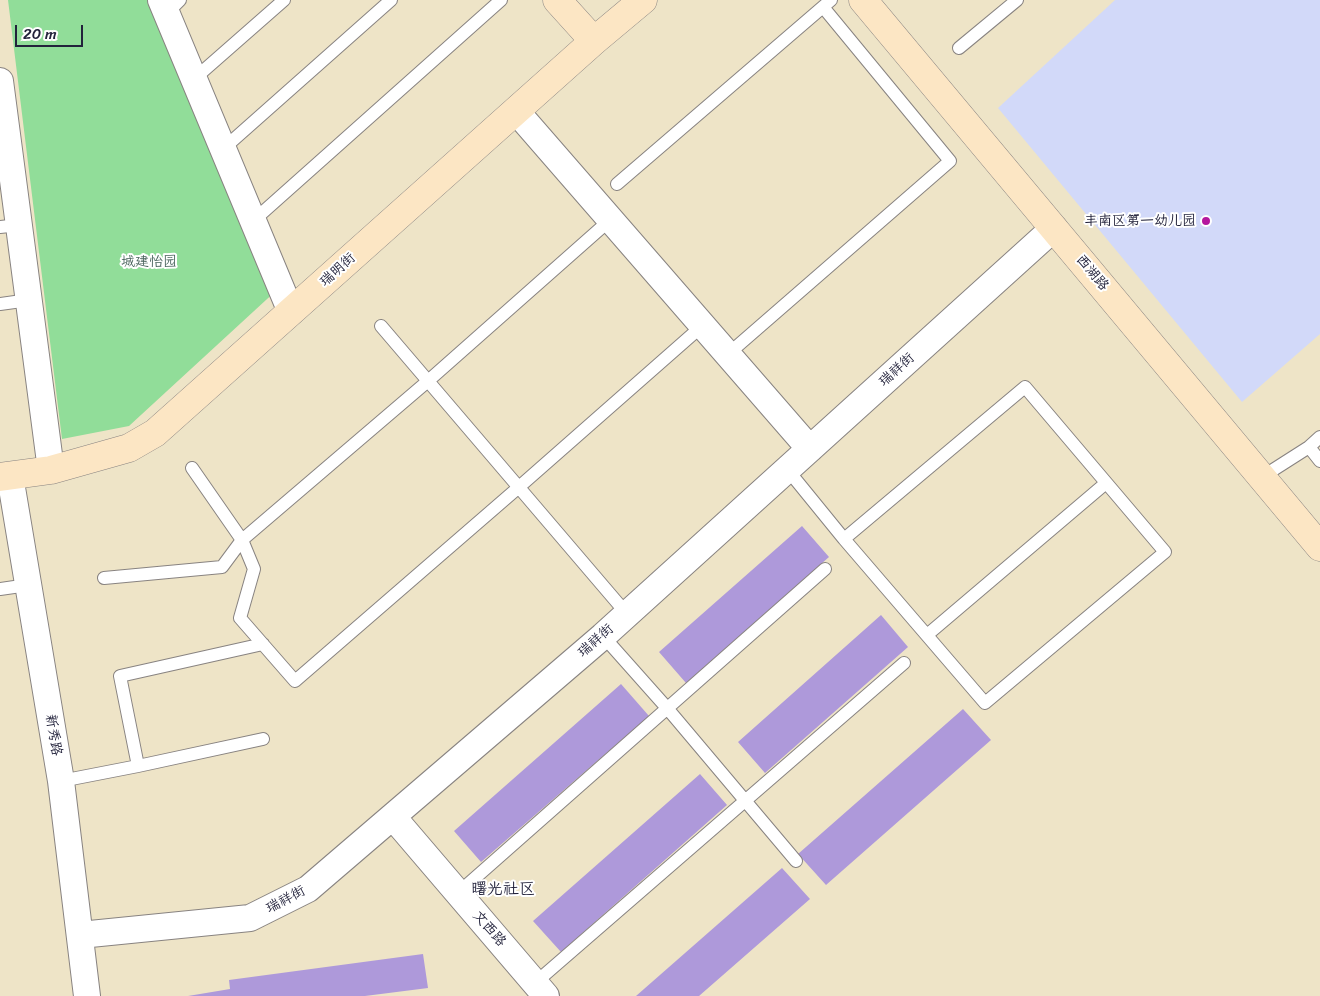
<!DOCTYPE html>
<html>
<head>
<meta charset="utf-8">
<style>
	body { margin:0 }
	#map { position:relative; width:1320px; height:996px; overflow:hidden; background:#eee4c7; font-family:Sriracha,sans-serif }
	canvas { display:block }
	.scale { position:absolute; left:15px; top:25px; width:68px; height:22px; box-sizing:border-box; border:2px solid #22223b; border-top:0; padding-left:6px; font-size:15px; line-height:18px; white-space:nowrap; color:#22223b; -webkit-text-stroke:4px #fff; paint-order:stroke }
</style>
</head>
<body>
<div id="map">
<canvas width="1320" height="996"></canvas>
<div class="scale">20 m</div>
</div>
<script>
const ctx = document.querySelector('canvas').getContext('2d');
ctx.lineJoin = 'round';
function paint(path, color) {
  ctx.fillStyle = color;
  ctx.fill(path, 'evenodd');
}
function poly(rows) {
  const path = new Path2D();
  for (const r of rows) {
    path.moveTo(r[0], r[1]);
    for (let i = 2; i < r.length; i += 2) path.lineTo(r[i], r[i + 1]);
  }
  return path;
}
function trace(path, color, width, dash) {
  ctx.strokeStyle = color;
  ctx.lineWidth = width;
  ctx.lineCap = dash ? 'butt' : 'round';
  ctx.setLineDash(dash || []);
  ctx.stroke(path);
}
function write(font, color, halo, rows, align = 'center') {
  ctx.font = font + ' Sriracha,"LXGW WenKai TC",sans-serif';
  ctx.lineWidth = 4;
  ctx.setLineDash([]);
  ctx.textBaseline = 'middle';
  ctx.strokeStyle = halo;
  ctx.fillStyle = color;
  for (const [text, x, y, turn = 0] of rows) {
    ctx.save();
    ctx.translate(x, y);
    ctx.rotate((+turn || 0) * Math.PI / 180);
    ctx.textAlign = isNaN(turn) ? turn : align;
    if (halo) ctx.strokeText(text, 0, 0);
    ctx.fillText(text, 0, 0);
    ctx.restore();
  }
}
paint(poly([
	[1115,0,1320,0,1320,334,1242,402,998,108]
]), '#d2d9f9');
paint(poly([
	[8,0,164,0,246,214,291,277,129,426,62,439]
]), '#91dd99');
paint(poly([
	[802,526,829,557,686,683,659,652],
	[881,615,908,647,765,773,738,742],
	[621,684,649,716,481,862,454,831],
	[963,709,991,740,826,885,798,854],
	[700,774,727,805,561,952,533,921],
	[782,868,810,899,699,996,636,996],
	[423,954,428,988,365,996,188,996,230,989,229,980]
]), '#ae99da');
const lane = poly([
	[167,13,180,0],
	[959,48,1017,0],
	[194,79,284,0],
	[223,149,391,0],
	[617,184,831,0],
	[253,221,501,0],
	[0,227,19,225],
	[0,304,29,300],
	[381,326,627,614],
	[727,355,950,161,823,7],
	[1309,447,1320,461],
	[192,468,242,540,254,569,240,618,295,681,519,487,702,326],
	[787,469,844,539,985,703,1165,552,1025,387,844,539],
	[1262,477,1309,447,1320,437],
	[104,578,222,567,242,540,428,381,610,220],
	[0,589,28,585],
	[927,635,1106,483],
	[603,636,667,708,796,861],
	[138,766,120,676,263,644],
	[61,781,138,766,263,739],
	[458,893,825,569],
	[535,983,904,663]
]);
const street = poly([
	[161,0,291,312],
	[0,81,51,470],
	[516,111,810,449],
	[10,476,61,781,87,996],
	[393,817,546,996],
	[80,935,250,918,308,889,603,636,1054,228]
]);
const secondary = poly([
	[557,0,594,41],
	[863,0,1320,547],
	[0,477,51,470,129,448,155,433,594,41,643,0]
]);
trace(lane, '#888381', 14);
trace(street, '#888381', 28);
trace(secondary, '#888381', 29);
trace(lane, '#fff', 12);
trace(street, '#fff', 26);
trace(secondary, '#fce6c4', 28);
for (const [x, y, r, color] of [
	[1206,221,5,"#b5179e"]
]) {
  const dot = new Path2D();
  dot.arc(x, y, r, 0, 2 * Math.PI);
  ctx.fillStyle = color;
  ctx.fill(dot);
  trace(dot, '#fff', 2);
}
write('14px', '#22223b', '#fff', [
	["丰南区第一幼儿园",1196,221]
], 'right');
write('14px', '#49635c', '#fff', [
	["城建怡园",149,262]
]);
write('14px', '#22223b', '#fff', [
	["瑞明街",338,270,-42],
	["西湖路",1092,273,50],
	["瑞祥街",897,370,-42],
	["瑞祥街",596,641,-41],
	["新秀路",53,735,81],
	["瑞祥街",286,900,-28],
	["文西路",489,929,49]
]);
write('16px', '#22223b', '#fff', [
	["曙光社区",503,890]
]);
</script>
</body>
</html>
